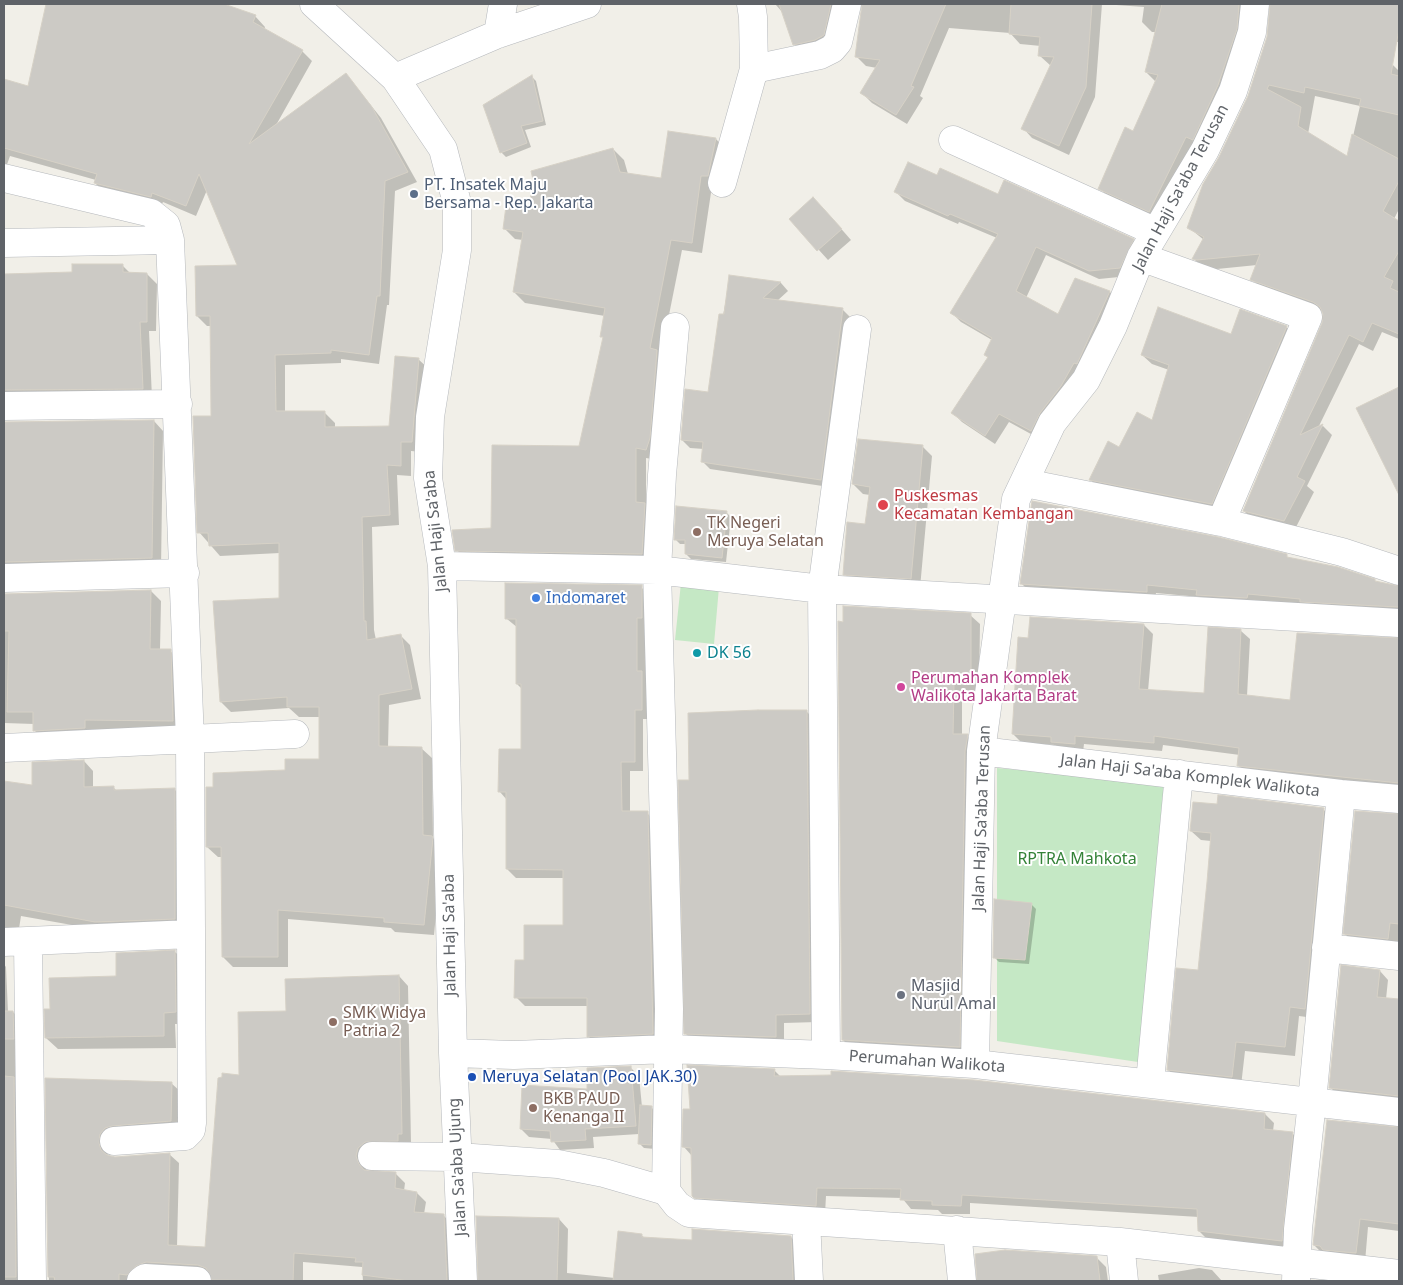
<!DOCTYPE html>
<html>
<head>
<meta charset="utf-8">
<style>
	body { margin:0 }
	#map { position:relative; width:1403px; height:1285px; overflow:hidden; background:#f1efe8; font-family:"Noto Sans",sans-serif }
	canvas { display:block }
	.frame { position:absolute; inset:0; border:5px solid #5f6368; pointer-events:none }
</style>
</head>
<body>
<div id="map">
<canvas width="1403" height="1285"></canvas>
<div class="frame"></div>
</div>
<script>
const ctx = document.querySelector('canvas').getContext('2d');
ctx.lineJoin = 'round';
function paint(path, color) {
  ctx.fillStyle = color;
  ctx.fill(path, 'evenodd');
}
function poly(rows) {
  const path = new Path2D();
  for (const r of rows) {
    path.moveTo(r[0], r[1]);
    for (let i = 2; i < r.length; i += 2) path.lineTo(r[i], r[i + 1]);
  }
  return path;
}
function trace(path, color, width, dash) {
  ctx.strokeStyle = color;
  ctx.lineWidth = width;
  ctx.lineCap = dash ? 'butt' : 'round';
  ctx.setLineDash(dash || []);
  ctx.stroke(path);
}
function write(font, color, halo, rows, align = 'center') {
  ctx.font = font + ' "Noto Sans",sans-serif';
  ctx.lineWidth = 4;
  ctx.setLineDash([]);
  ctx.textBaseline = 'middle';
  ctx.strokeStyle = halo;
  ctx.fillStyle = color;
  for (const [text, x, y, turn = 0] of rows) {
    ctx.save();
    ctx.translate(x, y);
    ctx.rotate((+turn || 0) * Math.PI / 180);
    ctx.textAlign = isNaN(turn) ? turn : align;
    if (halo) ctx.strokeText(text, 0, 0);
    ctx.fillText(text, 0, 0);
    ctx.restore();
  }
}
paint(poly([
	[681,583,719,587,714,644,675,640],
	[997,768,1164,783,1138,1062,997,1041]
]), '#c5e8c5');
paint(poly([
	[47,4,220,4,255,16,265,27,264,30,302,51,312,61,275,127,346,74,381,118,417,182,395,191,389,305,387,305,379,364,341,359,341,363,285,365,285,413,324,412,335,423,335,428,390,428,418,359,429,369,422,452,411,451,411,476,397,475,399,525,372,527,374,630,376,640,400,635,410,645,421,699,389,705,388,748,421,748,432,758,433,838,442,849,434,935,395,932,391,928,288,919,288,967,233,967,223,957,223,857,218,857,207,847,214,788,286,771,320,760,320,717,299,717,289,708,231,712,221,702,280,599,280,553,220,556,199,532,212,417,212,326,207,326,197,316,238,267,207,190,196,216,163,202,161,206,105,193,95,183,96,180,10,156,4,173,4,81,29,87],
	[775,4,845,4,833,45,804,54,794,44,784,14],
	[863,4,1253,4,1246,39,1159,221,1109,198,1100,188,1134,132,1156,82,1146,72,1156,32,1152,32,1142,22,1144,7,1102,4,1095,97,1069,155,1032,138,1023,128,1051,66,1040,56,1041,46,1020,44,1010,33,949,28,920,96,923,98,907,124,872,103,862,93,877,68,866,66,856,56],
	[1272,4,1399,4,1399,42,1334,39,1392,64,1399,71,1399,209,1394,219,1399,222,1399,339,1382,332,1373,351,1359,344,1318,428,1323,426,1332,435,1307,486,1314,492,1294,531,1254,521,1244,511,1324,323,1323,311,1262,289,1252,279,1257,265,1207,270,1203,268,1193,258,1204,240,1188,227,1249,96,1269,34],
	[1315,96,1360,106,1348,158,1308,134],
	[532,77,536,81,546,125,525,130,531,147,506,157,501,152],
	[716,139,726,150,712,186,702,253,682,250,661,355,657,460,646,458,646,506,655,515,652,564,467,561,457,550,492,529,580,447,604,339,602,336,605,316,525,303,514,292,523,240,515,239,504,228,613,149,624,160,628,174,662,179],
	[938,177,1133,240,1142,249,1129,276,1099,279,1046,255,1026,298,1059,315,1075,280,1110,292,1119,301,1040,439,1009,422,995,444,962,422,953,413,988,358,985,354,992,340,961,322,952,313,997,238,959,222,958,224,905,201,896,192],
	[823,208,851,240,828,260,791,219],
	[122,265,131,274,147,274,157,284,156,331,149,331,152,398,4,404,4,276,73,273],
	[730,277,781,283,788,291,777,301,843,310,851,318,829,487,710,469,702,461,704,449,690,448,682,440,709,393],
	[1286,327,1296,336,1221,513,1099,489,1090,479,1119,449,1153,422,1169,370,1152,364,1142,355,1232,336],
	[1399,388,1399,470,1394,472,1358,409],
	[154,421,163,431,161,568,4,576,4,423],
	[923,447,932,456,920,588,855,584,845,574,866,525,870,495,863,494,853,484],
	[726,512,731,517,726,562,691,559,686,554,686,544,680,544,676,540],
	[1286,556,1290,559,1377,583,1399,586,1399,615,1207,604,1200,597,1156,593,1155,601,1030,592,1021,583],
	[641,587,650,596,646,626,646,676,650,681,650,719,643,719,643,771,630,771,630,813,647,813,656,822,661,1042,597,1045,588,1036,588,1006,525,1006,516,997,525,962,564,926,564,878,516,878,507,869,507,800,500,792,523,750,522,689,517,684,518,628,507,619],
	[151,591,161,601,160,650,170,651,180,660,182,730,94,730,94,738,44,740,34,730,34,724,4,723,4,595],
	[970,615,980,624,979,692,962,692,962,736,967,736,976,745,968,1056,852,1049,843,1040],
	[1144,625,1153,634,1148,691,1205,694,1241,631,1250,639,1247,696,1292,701,1298,634,1399,640,1399,791,1247,774,1238,765,1240,755,1163,745,1162,751,1084,744,1083,752,1061,750,1055,745,1022,743,1013,734,1029,639],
	[807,712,815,720,818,1022,784,1023,784,1045,694,1042,685,1033],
	[84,761,93,771,93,788,113,787,117,791,174,789,184,799,184,928,106,931,21,916,18,935,4,940,4,782,33,787],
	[1219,805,1323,809,1333,819,1314,1018,1299,1016,1295,1056,1245,1051,1241,1086,1178,1079,1168,1070,1199,972,1211,841,1201,840,1191,831],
	[1356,812,1399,814,1399,948,1354,943,1345,934],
	[1032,905,1036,909,1029,964,999,962,994,957],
	[175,952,187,963,187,1024,175,1024,176,1048,58,1049,46,1038,51,1010],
	[4,964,6,967,8,1012,13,1012,22,1021,25,1281,4,1281],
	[1380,971,1388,980,1386,999,1399,1000,1399,1104,1339,1097,1331,1088],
	[399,976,408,986,411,1143,365,1167,367,1171,395,1173,405,1183,404,1191,417,1193,426,1202,424,1214,444,1216,453,1225,456,1281,363,1281,362,1267,303,1262,303,1281,214,1281,213,1276,209,1274,138,1281,49,1281,46,1079,171,1083,181,1092,180,1130,109,1143,107,1153,109,1157,115,1158,169,1154,179,1163,177,1247,207,1249,240,1076,287,1013],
	[630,1067,639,1076,642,1107,651,1107,656,1112,655,1149,644,1148,639,1143,639,1134,593,1137,594,1148,560,1150,552,1139,529,1137,521,1129],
	[774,1070,781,1077,1265,1114,1274,1123,1273,1131,1292,1133,1301,1142,1291,1250,1208,1240,1199,1231,1199,1217,970,1203,970,1214,942,1214,938,1210,911,1209,902,1198,826,1196,825,1214,702,1205,693,1196,692,1156,684,1147,691,1111],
	[1398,1129,1399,1231,1368,1227,1365,1262,1323,1254,1314,1245],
	[477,1217,559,1219,568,1229,567,1273,615,1278,641,1235,645,1238,694,1241,791,1237,800,1246,802,1281,478,1281],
	[1096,1257,1106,1267,1108,1281,979,1281],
	[1199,1268,1212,1270,1222,1281,1159,1281,1158,1275]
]), '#0003');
const building = poly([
	[46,4,224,4,256,15,253,22,303,50,249,144,346,73,372,107,408,172,385,181,380,296,377,296,369,355,331,350,331,353,275,355,276,411,325,411,325,427,389,426,395,356,419,358,412,442,401,442,401,466,387,465,390,515,362,517,364,621,366,621,367,640,401,634,412,689,379,695,379,746,422,747,423,835,432,836,433,838,424,925,384,922,384,918,278,910,278,957,222,957,221,847,206,847,206,787,213,787,213,773,285,770,285,759,319,759,319,707,287,707,287,697,220,702,213,601,279,598,279,543,209,546,208,533,197,533,193,416,211,416,210,316,196,316,195,266,237,265,199,174,186,206,152,193,151,197,94,183,97,174,4,148,4,79,28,86,46,4],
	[779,4,831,4,824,35,815,40,793,45,779,4],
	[862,4,946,4,911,86,914,87,896,115,860,93,880,60,855,57,862,4],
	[1011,4,1092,4,1086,87,1059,146,1021,129,1054,57,1038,56,1040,37,1009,34,1011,4],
	[1162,4,1239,4,1237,29,1218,85,1193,140,1186,137,1149,212,1098,189,1125,127,1133,131,1158,75,1145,72,1162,4],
	[1270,4,1399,4,1399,29,1391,74,1399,76,1399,115,1359,106,1361,99,1305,87,1304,93,1269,85,1267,89,1301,107,1298,126,1347,156,1352,134,1399,159,1399,181,1383,211,1399,221,1399,251,1384,277,1393,281,1390,288,1399,292,1399,334,1372,323,1363,342,1349,335,1300,435,1323,424,1297,477,1305,481,1284,521,1243,511,1322,323,1323,314,1320,307,1313,302,1250,280,1260,254,1197,260,1192,259,1204,237,1187,228,1203,184,1219,157,1248,96,1267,37,1270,4],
	[532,75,543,121,521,126,527,143,500,153,483,105,532,75],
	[668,131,716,138,708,176,701,176,692,243,671,240,650,348,657,350,650,438,646,450,636,448,636,502,645,503,642,554,455,551,452,530,491,528,492,445,579,446,603,337,600,337,605,308,513,292,523,232,503,229,506,206,529,209,533,180,531,171,613,148,620,172,661,178,668,131],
	[908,162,937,175,940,168,998,194,1004,180,1134,239,1120,268,1089,271,1036,247,1016,291,1058,314,1075,278,1110,291,1077,364,1074,363,1061,386,1040,413,1031,431,999,414,985,436,951,413,988,357,984,355,992,338,950,313,998,234,950,214,948,216,894,192,908,162],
	[813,197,842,229,817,251,789,219,813,197],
	[72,264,123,264,123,272,147,273,147,322,140,322,143,389,4,390,4,274,72,272,72,264],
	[729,275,781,282,763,298,843,308,821,480,701,462,703,442,681,440,685,389,708,392,719,314,724,314,729,275],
	[1158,307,1231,334,1240,309,1287,326,1212,504,1089,480,1108,441,1119,447,1137,412,1152,420,1169,365,1141,355,1158,307],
	[1399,387,1399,495,1356,408,1399,387],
	[154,420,152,558,4,562,4,422,154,420],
	[858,439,923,445,911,579,843,575,847,522,865,524,870,487,852,484,858,439],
	[1032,501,1218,537,1287,554,1287,557,1338,567,1375,579,1375,581,1399,586,1399,607,1300,602,1300,599,1248,594,1247,598,1196,595,1197,590,1147,585,1147,592,1020,584,1032,501],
	[676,506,727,511,722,558,685,554,685,540,674,540,676,506],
	[505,583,642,585,642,618,637,618,637,671,642,671,642,710,635,710,635,762,621,762,622,811,648,811,653,1034,587,1037,587,998,514,998,515,960,524,960,524,925,563,925,563,870,506,869,506,792,498,792,499,749,521,749,521,684,516,684,516,619,505,619,505,583],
	[151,590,150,649,171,649,173,721,85,720,85,728,33,731,33,712,7,712,9,631,4,631,4,594,151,590],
	[843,606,971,613,971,683,954,683,953,734,968,734,965,751,960,1047,842,1040,838,621,843,622,843,606],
	[1030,617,1144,624,1139,689,1204,693,1208,627,1241,629,1238,694,1290,700,1297,633,1399,638,1399,783,1237,766,1239,748,1154,736,1154,743,1075,736,1075,744,1051,742,1051,737,1012,734,1018,637,1028,638,1030,617],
	[758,710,807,710,810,1014,776,1015,776,1037,684,1034,678,780,689,780,688,713,758,710],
	[84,760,84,787,114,786,114,790,175,788,175,919,95,922,4,905,4,781,32,785,32,762,84,760],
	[1218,795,1324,808,1305,1009,1290,1007,1285,1047,1236,1042,1232,1077,1167,1070,1176,968,1198,970,1207,882,1211,833,1190,831,1193,802,1217,804,1218,795],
	[1355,811,1399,814,1399,924,1390,923,1388,939,1343,934,1355,811],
	[994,899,1032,903,1025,960,993,958,994,899],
	[175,950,176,1012,164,1013,164,1036,45,1038,44,1009,50,1009,49,978,116,976,116,953,175,950],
	[1341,965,1380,970,1377,997,1399,999,1399,1096,1329,1088,1341,965],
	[399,975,402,1134,398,1134,398,1141,365,1142,358,1148,356,1156,359,1164,364,1170,396,1172,395,1188,417,1192,414,1212,444,1214,447,1281,409,1281,362,1275,363,1262,355,1262,356,1258,294,1253,293,1281,212,1280,206,1268,198,1265,146,1262,136,1266,127,1275,119,1274,119,1281,55,1281,54,1277,48,1277,45,1078,172,1082,171,1121,112,1126,105,1128,100,1134,99,1143,101,1150,107,1155,115,1157,170,1153,168,1245,205,1247,218,1078,222,1077,222,1073,239,1075,238,1012,286,1011,285,979,399,975],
	[4,1011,13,1011,14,1039,4,1039,4,1011],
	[687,1065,775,1069,774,1076,831,1075,831,1071,974,1080,1265,1113,1264,1129,1293,1132,1282,1241,1198,1231,1197,1209,962,1195,961,1206,932,1205,932,1201,900,1200,901,1189,817,1188,816,1206,694,1198,692,1196,691,1148,682,1147,683,1109,690,1109,687,1065],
	[631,1066,636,1126,585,1129,586,1140,551,1142,550,1131,520,1129,522,1085,587,1089,587,1068,631,1066],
	[4,1076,14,1077,16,1277,4,1277,4,1076],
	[640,1105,652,1106,651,1145,638,1144,640,1105],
	[1327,1120,1399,1127,1399,1224,1360,1219,1356,1253,1323,1250,1320,1246,1313,1245,1327,1120],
	[476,1216,559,1218,557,1281,478,1281,476,1216],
	[692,1229,791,1236,793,1281,613,1281,618,1231,642,1234,642,1237,692,1240,692,1229],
	[1005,1250,1097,1256,1100,1281,977,1281,975,1254,1005,1250]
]);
paint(building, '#cccac5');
trace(building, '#d6d1c6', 1);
const street = poly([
	[314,4,395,78,443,149,457,203,457,250,430,417,428,478,442,566,453,1053,463,1281],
	[498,34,503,4],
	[754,69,820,55,832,49,838,42,847,4],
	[395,78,498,34,587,4],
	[953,140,1156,232],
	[4,178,151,213,166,225,170,240,190,740,192,1123,191,1130,185,1136,114,1141],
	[722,183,754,69,753,17,751,4],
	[4,243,170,240],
	[1141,257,1308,317,1221,522],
	[4,406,178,404],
	[1025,483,1221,522,1342,552,1399,571],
	[442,566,657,570,822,589,1399,623],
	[4,578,185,573],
	[4,748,295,734],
	[981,751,1341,794,1399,799],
	[28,941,32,1281],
	[4,942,191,934],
	[1326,948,1399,956],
	[453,1053,514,1055,669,1049,826,1055,975,1064,1399,1112],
	[826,1055,822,589,857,329],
	[975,1064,981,751,1016,499,1052,423,1086,380,1113,326,1141,257,1205,150,1233,91,1252,32,1255,4],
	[1150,1082,1179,774],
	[372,1156,458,1157,558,1164,604,1173,666,1191,677,1205,689,1213,1120,1242,1399,1274],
	[666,1191,669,1009,657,570,662,475,675,327],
	[806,1221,809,1281],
	[957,1230,962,1281],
	[1120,1242,1124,1281],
	[141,1281,145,1278,197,1281],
	[1296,1281,1298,1229,1312,1102,1341,794]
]);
trace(street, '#b5b8bc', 29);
trace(street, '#fff', 28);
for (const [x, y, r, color] of [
	[414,194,5,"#5c6f8a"],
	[883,505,6,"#e0444e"],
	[697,532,5,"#8d6e63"],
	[536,598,5,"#3f7fe0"],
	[697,653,5,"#0f9aa8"],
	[901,687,5,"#d1479c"],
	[901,995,5,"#6b7280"],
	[333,1022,5,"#8d6e63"],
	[472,1077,5,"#1a4fb4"],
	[533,1108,5,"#8d6e63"]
]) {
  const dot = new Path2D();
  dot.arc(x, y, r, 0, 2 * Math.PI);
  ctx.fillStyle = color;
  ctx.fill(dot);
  trace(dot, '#fff', 2);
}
write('16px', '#4e5e75', '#fff', [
	["PT. Insatek Maju",424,185],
	["Bersama - Rep. Jakarta",424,203]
], 'left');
write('16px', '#5f6368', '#fff', [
	["Jalan Haji Sa'aba Terusan",1181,188,-62],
	["Jalan Haji Sa'aba",436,531,-96],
	["Jalan Haji Sa'aba Komplek Walikota",1190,776,7],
	["Jalan Haji Sa'aba Terusan",982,818,-88],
	["Jalan Haji Sa'aba",450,935,-91],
	["Perumahan Walikota",927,1062,4],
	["Jalan Sa'aba Ujung",458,1167,-93]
]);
write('16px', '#be3a42', '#fff', [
	["Puskesmas",894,496],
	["Kecamatan Kembangan",894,514]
], 'left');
write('16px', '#785e54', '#fff', [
	["TK Negeri",707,523],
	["Meruya Selatan",707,541],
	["SMK Widya",343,1013],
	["Patria 2",343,1031],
	["BKB PAUD",543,1099],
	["Kenanga II",543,1117]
], 'left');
write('16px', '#366cbe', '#fff', [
	["Indomaret",546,598]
], 'left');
write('16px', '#0d838f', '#fff', [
	["DK 56",707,653]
], 'left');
write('16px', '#b23c85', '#fff', [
	["Perumahan Komplek",911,678],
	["Walikota Jakarta Barat",911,696]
], 'left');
write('16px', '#348238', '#fff', [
	["RPTRA Mahkota",1077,859]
]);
write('16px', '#5b616d', '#fff', [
	["Masjid",911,986],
	["Nurul Amal",911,1004]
], 'left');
write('16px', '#164399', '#fff', [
	["Meruya Selatan (Pool JAK.30)",482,1077]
], 'left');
</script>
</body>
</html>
